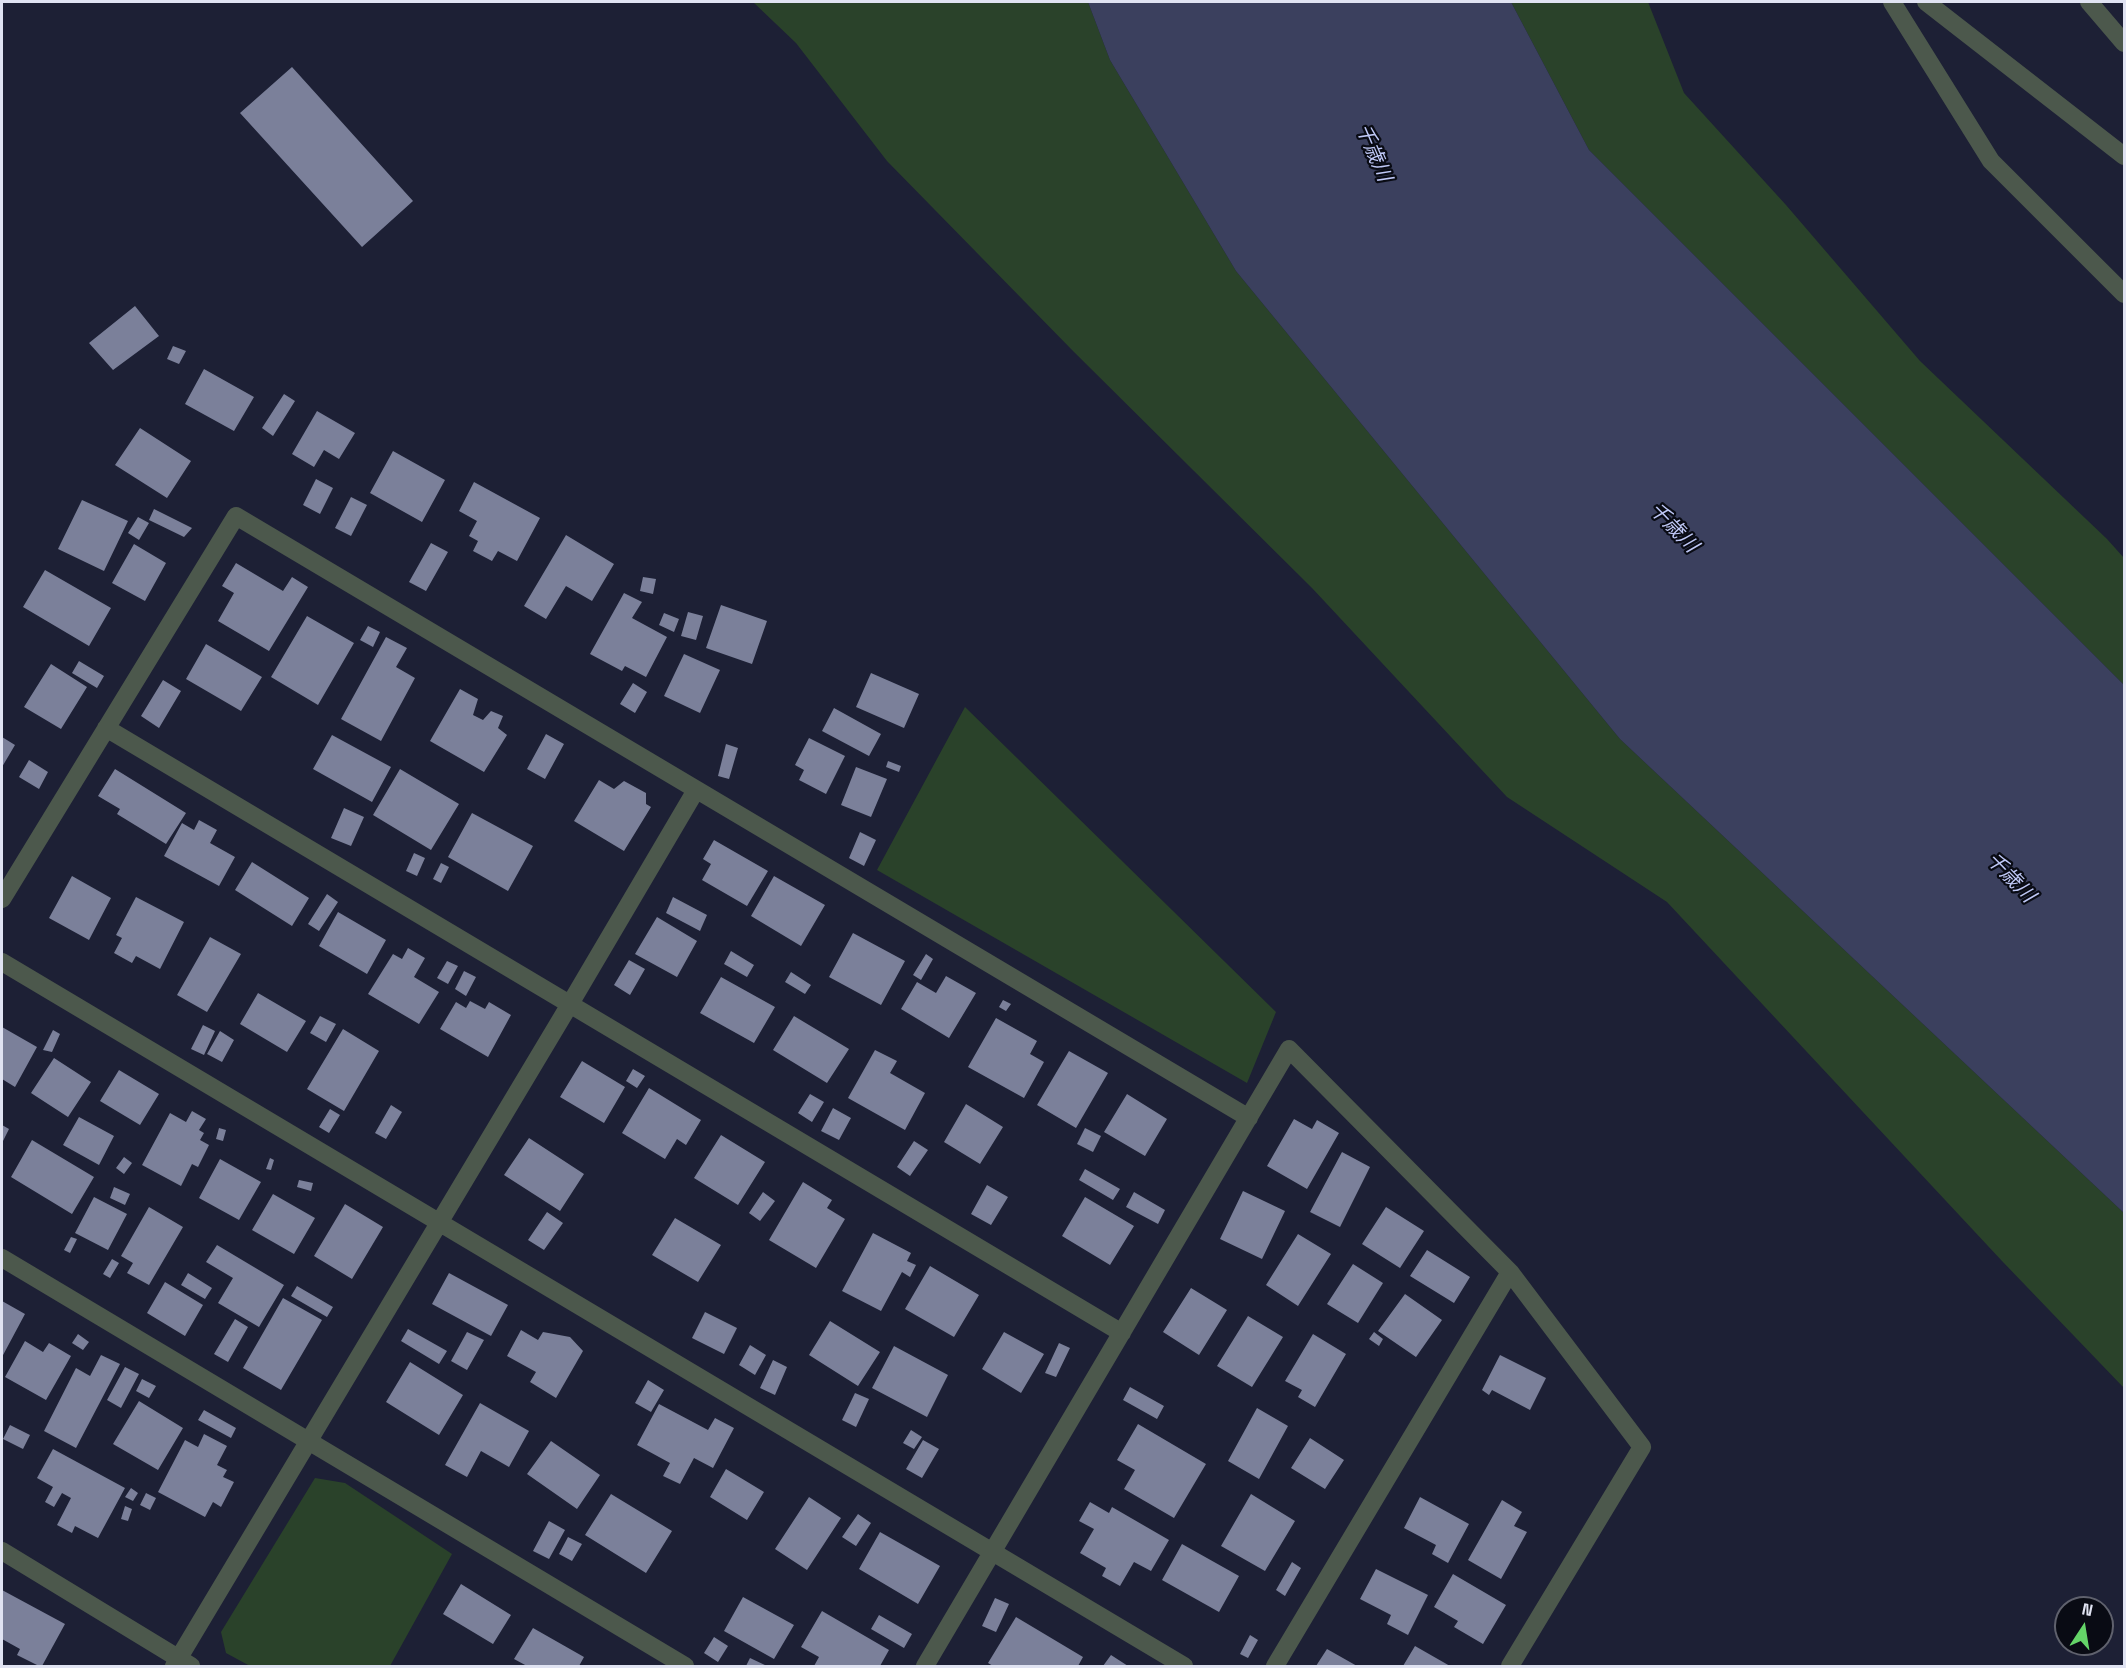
<!DOCTYPE html>
<html>
<head>
<meta charset="utf-8">
<style>
	body { margin:0 }
	#map { position:relative; width:2126px; height:1668px; overflow:hidden; background:#1d2035; font-family:"Space Grotesk",sans-serif }
	canvas { display:block }
	.frame { position:absolute; inset:0; border:3px solid #e0e3f2; pointer-events:none }
	.north { position:absolute; left:2054px; top:1596px; width:60px; height:60px; box-sizing:border-box; background:#090b14; border:2px solid #5f616d; border-radius:50%; rotate:12deg; font-size:16px; font-weight:700; line-height:24px; text-align:center; color:#e0e3f2 }
	.north::after { content:''; display:block; margin:auto; width:21px; height:27px; background:#64d468; clip-path:polygon(50% 0,100% 100%,50% 72%,0 100%) }
</style>
</head>
<body>
<div id="map">
<canvas width="2126" height="1668"></canvas>
<div class="frame"></div>
<div class="north">N</div>
</div>
<script>
const ctx = document.querySelector('canvas').getContext('2d');
ctx.lineJoin = 'round';
function paint(path, color) {
  ctx.fillStyle = color;
  ctx.fill(path, 'evenodd');
}
function poly(rows) {
  const path = new Path2D();
  for (const r of rows) {
    path.moveTo(r[0], r[1]);
    for (let i = 2; i < r.length; i += 2) path.lineTo(r[i], r[i + 1]);
  }
  return path;
}
function trace(path, color, width, dash) {
  ctx.strokeStyle = color;
  ctx.lineWidth = width;
  ctx.lineCap = dash ? 'butt' : 'round';
  ctx.setLineDash(dash || []);
  ctx.stroke(path);
}
function write(font, color, halo, rows, align = 'center') {
  ctx.font = font + ' "Space Grotesk","Noto Sans JP",sans-serif';
  ctx.lineWidth = 4.5;
  ctx.setLineDash([]);
  ctx.textBaseline = 'middle';
  ctx.strokeStyle = halo;
  ctx.fillStyle = color;
  for (const [text, x, y, turn = 0] of rows) {
    ctx.save();
    ctx.translate(x, y);
    ctx.rotate((+turn || 0) * Math.PI / 180);
    ctx.textAlign = isNaN(turn) ? turn : align;
    if (halo) ctx.strokeText(text, 0, 0);
    ctx.fillText(text, 0, 0);
    ctx.restore();
  }
}
paint(poly([
	[753,2,1088,2,1110,60,1236,271,1620,739,2124,1213,2124,1388,2002,1261,1667,902,1507,797,1312,588,1074,352,887,161,796,43],
	[1511,2,1648,2,1684,93,1786,205,1920,361,2107,539,2124,558,2124,685,1589,150],
	[965,707,1276,1012,1247,1083,877,870],
	[315,1478,345,1483,452,1554,390,1666,250,1666,226,1653,221,1632]
]), '#2a422a');
paint(poly([
	[1088,2,1511,2,1589,150,2124,685,2124,1213,1620,739,1236,271,1110,60]
]), '#3b405e');
paint(poly([
	[292,67,413,201,362,247,240,113],
	[135,306,159,336,113,370,89,343],
	[173,346,186,351,179,364,167,359],
	[204,369,254,397,234,431,185,404],
	[284,394,295,401,273,436,262,428],
	[317,411,355,433,339,459,324,450,314,467,292,454],
	[140,428,191,461,167,498,115,465],
	[393,451,445,480,422,522,370,493],
	[316,479,333,488,320,514,303,505],
	[474,482,540,518,517,561,498,551,492,561,473,551,478,541,469,536,477,521,459,511],
	[351,497,367,505,351,536,335,528],
	[82,500,128,521,104,571,58,549],
	[154,509,192,528,184,537,149,520],
	[138,517,149,523,139,540,128,533],
	[566,535,614,564,592,601,566,586,546,619,524,606],
	[431,543,448,552,426,591,409,582],
	[134,544,166,563,145,601,112,583],
	[236,563,283,591,292,577,308,587,269,651,218,621,234,593,222,586],
	[45,570,111,608,89,646,23,607],
	[643,577,656,579,653,594,640,591],
	[624,593,642,602,632,618,667,637,646,677,625,666,622,671,590,654],
	[721,605,767,621,752,664,706,648],
	[688,612,703,616,696,640,681,636],
	[664,613,679,619,674,632,659,625],
	[307,616,354,643,318,705,271,677],
	[368,626,380,632,373,647,360,640],
	[386,637,407,648,396,667,415,678,381,741,341,719],
	[206,644,262,677,241,711,186,679],
	[684,654,720,670,700,713,664,696],
	[79,661,104,676,97,688,72,673],
	[51,664,87,687,61,729,24,707],
	[871,673,919,694,904,728,856,707],
	[163,680,181,691,159,728,141,716],
	[633,683,647,692,635,713,620,704],
	[460,689,478,699,473,715,483,720,491,711,503,716,498,728,507,735,484,772,430,741],
	[834,708,881,734,869,756,822,731],
	[546,734,564,744,545,779,527,769],
	[332,735,391,767,372,802,313,769],
	[2,737,15,745,2,767],
	[809,738,845,756,826,794,799,780,804,770,795,765],
	[726,744,738,748,729,779,718,776],
	[29,760,48,772,39,789,19,777],
	[888,761,901,766,899,772,886,767],
	[856,767,887,779,871,817,841,805],
	[115,769,186,813,166,844,117,814,120,809,98,796],
	[400,769,459,804,431,850,373,815],
	[599,780,614,789,624,781,646,793,646,804,651,807,624,851,574,821],
	[344,808,364,817,351,846,331,838],
	[472,813,533,846,508,891,448,857],
	[199,820,217,830,210,843,235,857,219,886,164,856,182,823,194,830],
	[860,832,876,840,864,866,849,858],
	[714,840,768,871,747,906,702,880,711,864,703,859],
	[414,853,425,858,417,876,406,871],
	[252,862,309,898,292,926,235,890],
	[441,863,449,867,441,883,433,879],
	[72,876,111,898,89,940,49,918],
	[774,876,825,905,801,946,751,916],
	[327,894,338,902,319,931,308,924],
	[136,897,184,922,160,969,136,956,132,963,114,953,122,938,116,935],
	[673,897,707,915,700,931,666,913],
	[338,912,386,940,367,974,319,946],
	[657,917,697,941,677,977,635,954],
	[853,933,905,961,881,1005,829,977],
	[210,937,241,954,207,1012,177,995],
	[408,948,425,958,414,977,439,992,419,1024,368,994,393,954,402,959],
	[731,951,754,965,747,977,724,964],
	[926,954,933,959,921,980,913,975],
	[629,960,645,969,630,995,614,985],
	[447,961,458,966,448,984,437,978],
	[464,971,476,977,466,996,455,989],
	[791,972,811,985,805,994,785,982],
	[946,976,976,993,949,1038,901,1009,917,982,936,993],
	[721,977,775,1007,754,1043,700,1013],
	[258,993,306,1021,287,1052,240,1024],
	[1003,1000,1011,1004,1006,1011,999,1007],
	[470,1001,485,1009,489,1002,511,1015,488,1057,440,1029,456,1002,466,1008],
	[320,1016,336,1024,326,1042,310,1033],
	[794,1016,849,1049,827,1083,773,1050],
	[996,1018,1037,1041,1030,1054,1044,1062,1024,1098,968,1067],
	[203,1025,215,1031,204,1055,191,1049],
	[2,1027,37,1047,15,1087,2,1079],
	[343,1029,379,1051,344,1111,307,1089],
	[53,1030,60,1034,52,1052,43,1050],
	[220,1031,234,1040,222,1062,207,1054],
	[875,1050,897,1061,890,1073,925,1093,905,1130,848,1098],
	[1069,1051,1108,1073,1076,1128,1037,1105],
	[54,1058,91,1082,68,1117,31,1093],
	[582,1061,625,1087,604,1123,560,1097],
	[633,1069,645,1076,637,1088,626,1081],
	[119,1070,159,1094,140,1125,100,1101],
	[649,1088,701,1120,686,1145,677,1139,665,1159,622,1133],
	[810,1094,824,1102,812,1122,798,1113],
	[1127,1094,1167,1119,1145,1156,1104,1132],
	[966,1104,1003,1127,980,1164,944,1142],
	[391,1105,402,1112,386,1139,375,1133],
	[833,1108,851,1118,839,1140,821,1131],
	[330,1109,340,1115,329,1133,319,1127],
	[192,1111,206,1119,199,1130,204,1133,200,1140,209,1145,198,1167,192,1164,181,1186,142,1165,170,1113,186,1122],
	[79,1117,114,1136,99,1165,63,1145],
	[1294,1119,1312,1129,1317,1120,1339,1133,1307,1189,1267,1166],
	[2,1125,9,1129,2,1143],
	[219,1128,226,1130,223,1141,216,1139],
	[1085,1128,1101,1136,1093,1152,1077,1144],
	[721,1135,765,1162,738,1205,694,1178],
	[529,1138,584,1174,560,1211,504,1175],
	[32,1140,94,1177,72,1214,11,1177],
	[914,1141,928,1150,910,1176,897,1167],
	[1342,1152,1370,1167,1340,1227,1310,1212],
	[124,1157,132,1163,124,1174,116,1168],
	[270,1158,274,1160,271,1170,266,1169],
	[220,1159,261,1182,239,1220,199,1198],
	[1085,1169,1120,1189,1113,1200,1079,1180],
	[299,1180,313,1183,311,1191,297,1187],
	[803,1182,832,1200,827,1208,845,1219,816,1268,769,1240],
	[987,1185,1008,1197,991,1225,971,1214],
	[114,1187,130,1194,125,1205,110,1198],
	[1243,1191,1285,1211,1262,1259,1220,1239],
	[763,1192,775,1201,760,1221,749,1213],
	[1134,1192,1165,1210,1158,1224,1126,1207],
	[273,1194,315,1218,294,1254,252,1230],
	[94,1197,127,1214,108,1250,75,1233],
	[1085,1197,1134,1226,1110,1265,1062,1236],
	[345,1204,383,1227,352,1279,314,1256],
	[149,1207,183,1227,149,1285,127,1273,133,1263,121,1256],
	[1386,1207,1424,1231,1400,1268,1362,1244],
	[547,1212,563,1223,544,1250,528,1240],
	[675,1218,721,1245,698,1282,652,1255],
	[873,1233,911,1253,907,1261,916,1265,910,1277,902,1272,881,1311,842,1291],
	[1298,1234,1331,1254,1298,1306,1266,1285],
	[71,1237,77,1239,70,1253,64,1250],
	[217,1245,284,1285,259,1327,218,1303,233,1278,206,1262],
	[1427,1250,1470,1277,1454,1303,1410,1276],
	[112,1259,119,1263,110,1278,103,1274],
	[1353,1264,1383,1283,1358,1323,1327,1304],
	[930,1266,979,1295,954,1337,905,1309],
	[188,1273,212,1288,205,1299,181,1285],
	[449,1273,508,1305,491,1336,432,1304],
	[165,1282,203,1305,185,1336,147,1313],
	[297,1286,333,1307,327,1317,291,1296],
	[1191,1288,1227,1310,1199,1355,1163,1332],
	[1405,1294,1442,1320,1416,1357,1378,1331],
	[283,1298,322,1320,281,1390,243,1368],
	[2,1301,25,1314,2,1357],
	[705,1312,737,1328,724,1354,692,1338],
	[1248,1316,1283,1337,1252,1387,1217,1366],
	[235,1319,248,1327,228,1362,214,1354],
	[830,1321,880,1352,858,1386,809,1355],
	[408,1329,447,1351,439,1364,401,1341],
	[521,1330,538,1340,543,1332,570,1337,583,1351,556,1398,530,1382,536,1372,507,1356],
	[467,1332,484,1340,467,1370,451,1361],
	[1004,1332,1044,1354,1021,1393,982,1369],
	[1374,1332,1383,1339,1379,1346,1369,1339],
	[78,1334,89,1342,83,1350,72,1343],
	[1313,1334,1346,1354,1315,1407,1298,1397,1302,1390,1285,1381],
	[25,1341,43,1352,49,1343,71,1356,46,1400,5,1377],
	[1059,1343,1070,1348,1056,1377,1045,1373],
	[750,1345,766,1355,755,1375,739,1365],
	[894,1346,948,1375,927,1417,872,1388],
	[101,1355,120,1364,76,1448,44,1431,76,1368,90,1376],
	[1500,1355,1546,1378,1530,1410,1492,1390,1489,1395,1482,1390],
	[773,1360,787,1367,775,1395,760,1388],
	[410,1362,463,1395,439,1435,386,1402],
	[125,1367,139,1374,121,1408,107,1400],
	[142,1379,156,1386,149,1398,136,1391],
	[648,1380,664,1390,651,1412,635,1403],
	[1130,1387,1164,1406,1157,1419,1123,1400],
	[855,1393,869,1399,856,1427,842,1420],
	[139,1401,183,1428,158,1470,113,1444],
	[480,1403,529,1431,509,1467,481,1451,467,1477,445,1465],
	[659,1404,708,1430,715,1418,734,1428,713,1468,694,1458,680,1484,663,1476,670,1463,637,1445],
	[1257,1408,1288,1426,1259,1479,1228,1461],
	[204,1410,236,1428,231,1438,198,1420],
	[1138,1424,1206,1464,1174,1518,1124,1489,1135,1470,1117,1460],
	[10,1425,30,1435,23,1449,3,1439],
	[911,1430,922,1437,914,1449,903,1443],
	[204,1434,227,1446,217,1465,227,1470,223,1477,234,1482,221,1507,213,1502,205,1517,158,1492,185,1440,198,1447],
	[1310,1438,1344,1460,1325,1489,1291,1468],
	[923,1440,939,1449,922,1478,906,1469],
	[551,1441,600,1475,577,1509,527,1474],
	[53,1449,125,1488,98,1538,75,1526,72,1533,57,1525,71,1498,62,1493,54,1507,45,1502,53,1487,37,1478],
	[726,1469,764,1492,747,1520,710,1497],
	[131,1488,138,1493,133,1501,125,1497],
	[146,1493,156,1498,150,1510,140,1505],
	[611,1494,672,1531,646,1573,585,1535],
	[1251,1494,1295,1521,1265,1571,1221,1546],
	[809,1497,841,1518,807,1570,775,1549],
	[1420,1497,1469,1524,1448,1563,1432,1554,1436,1545,1404,1528],
	[1502,1500,1522,1512,1514,1526,1527,1532,1501,1579,1468,1560],
	[1090,1502,1109,1513,1112,1507,1169,1540,1151,1571,1134,1562,1120,1586,1102,1576,1106,1568,1080,1553,1094,1529,1079,1521],
	[125,1506,132,1509,128,1521,121,1519],
	[858,1514,871,1523,856,1546,842,1537],
	[549,1521,565,1530,549,1559,533,1551],
	[880,1532,940,1566,918,1604,859,1569],
	[568,1537,582,1544,572,1561,559,1554],
	[1182,1544,1239,1576,1219,1612,1162,1580],
	[1292,1562,1301,1568,1285,1596,1276,1590],
	[1376,1569,1428,1595,1408,1635,1387,1624,1391,1615,1360,1599],
	[1453,1574,1506,1605,1483,1644,1454,1627,1458,1621,1434,1607],
	[461,1584,511,1615,493,1644,443,1614],
	[2,1590,65,1624,42,1666,39,1666,17,1655,20,1649,2,1639],
	[743,1597,794,1625,774,1659,724,1631],
	[995,1598,1009,1604,996,1632,982,1626],
	[822,1611,889,1650,880,1666,814,1666,819,1657,801,1647],
	[879,1615,912,1634,904,1648,871,1629],
	[1016,1617,1083,1657,1078,1666,993,1666,988,1663],
	[533,1628,584,1657,579,1666,527,1666,514,1659],
	[1250,1635,1258,1640,1248,1658,1240,1654],
	[714,1637,728,1646,718,1662,704,1653],
	[1415,1646,1450,1666,1403,1666],
	[1327,1649,1357,1666,1316,1666],
	[1111,1655,1128,1666,1103,1666],
	[750,1658,767,1666,746,1666]
]), '#7b809a');
trace(poly([
	[1892,2,1991,161,2124,294],
	[1926,2,2124,156],
	[2089,2,2124,43],
	[106,728,1122,1333],
	[2,899,236,516,1249,1118],
	[2,962,1184,1666],
	[2,1258,685,1666],
	[2,1551,191,1666],
	[174,1666,570,1004,696,790],
	[925,1666,1289,1049,1510,1272,1642,1447,1510,1666],
	[1275,1666,1510,1272]
]), '#4c584c', 18);
write('italic 20px', '#bfc8f6', '#090b14', [
	["千歳川",1373,153,67],
	["千歳川",1673,528,46],
	["千歳川",2010,878,46]
]);
</script>
</body>
</html>
